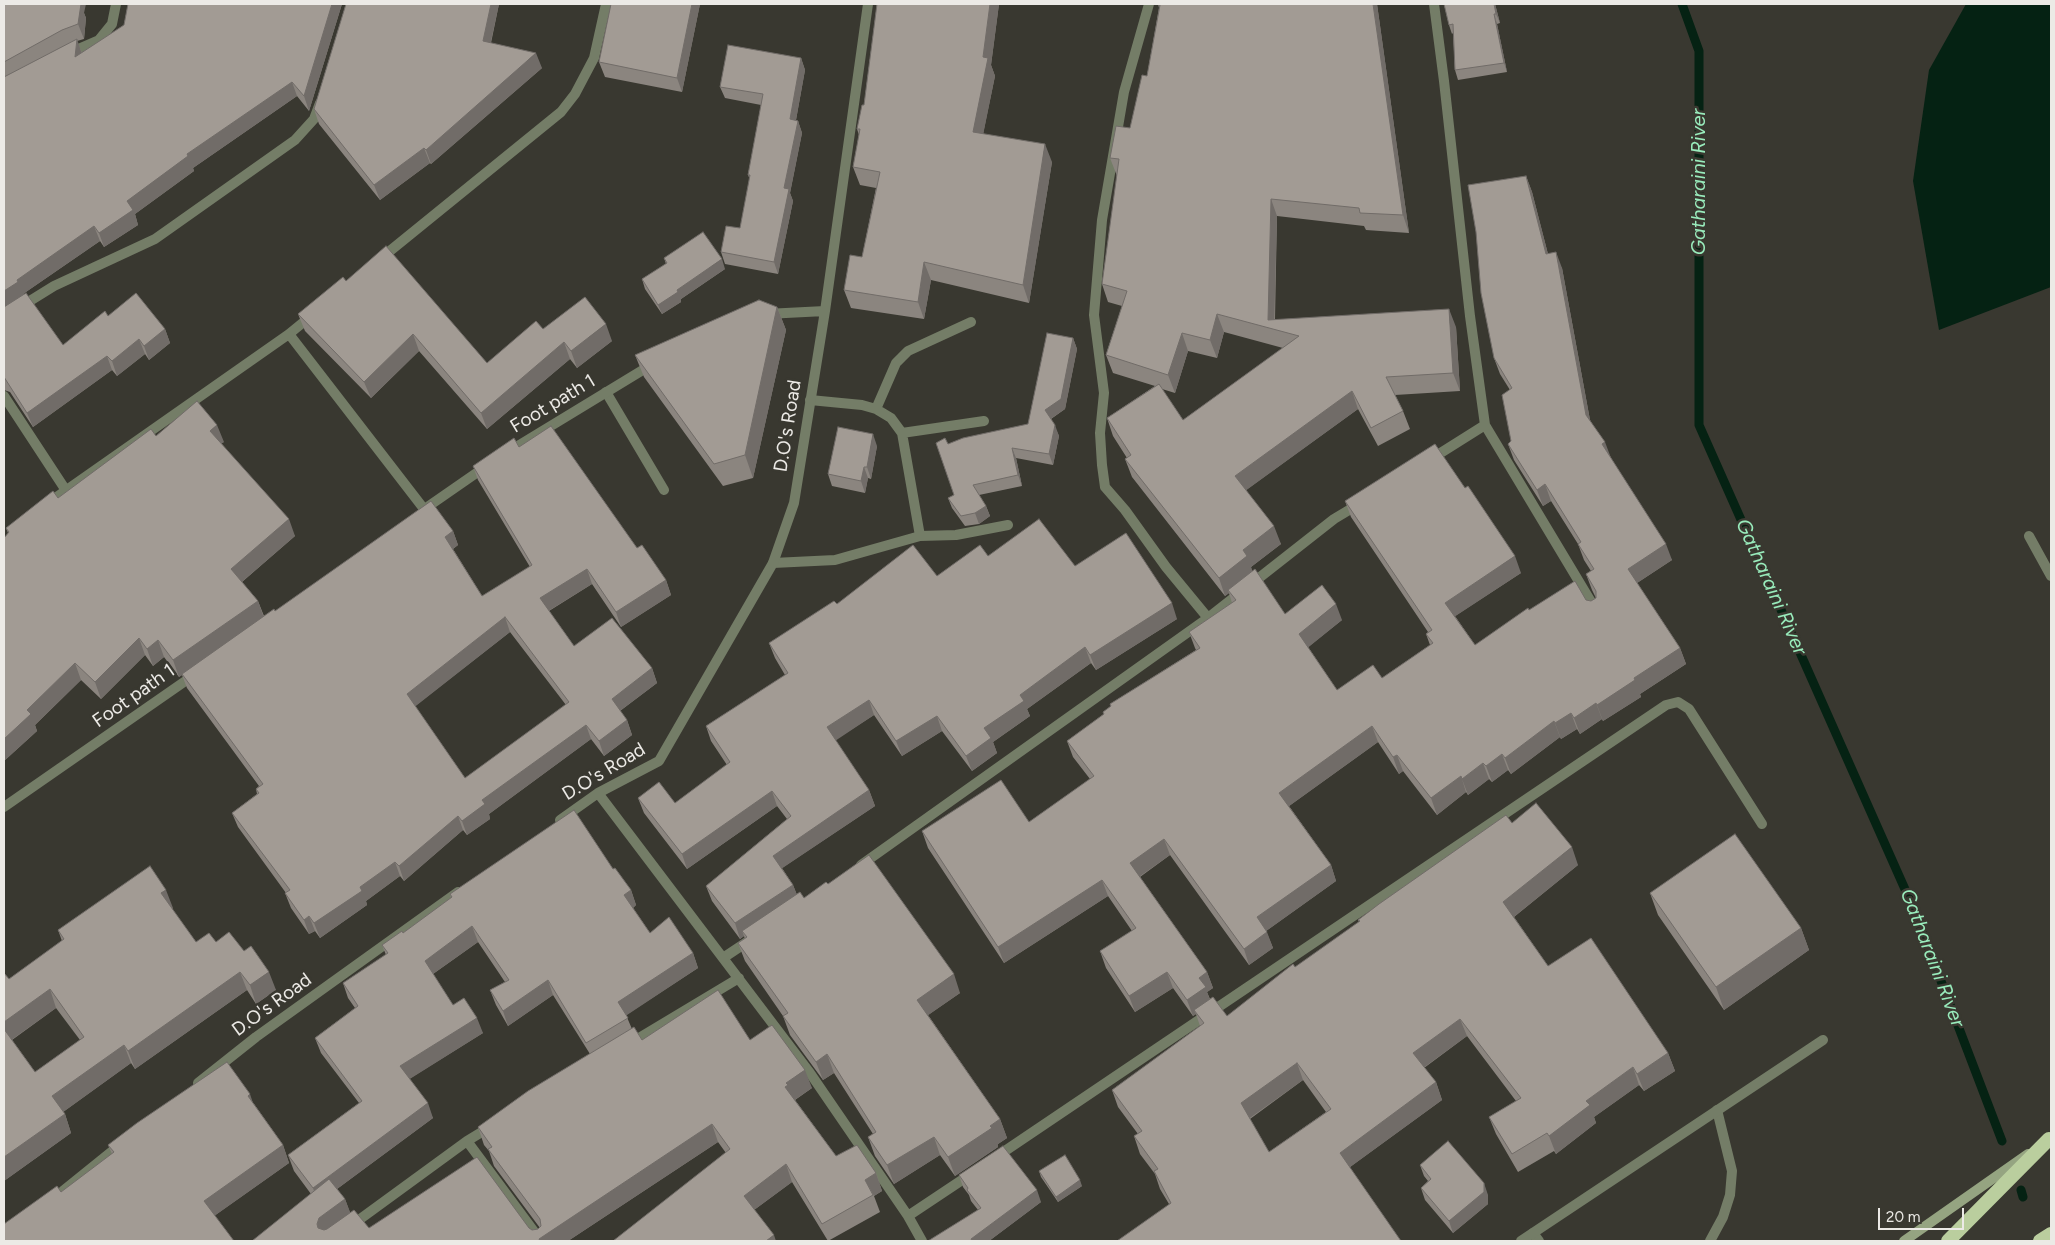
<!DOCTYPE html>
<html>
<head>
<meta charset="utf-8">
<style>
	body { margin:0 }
	#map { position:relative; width:2055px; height:1245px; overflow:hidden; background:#393830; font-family:Figtree,sans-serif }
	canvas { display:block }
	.frame { position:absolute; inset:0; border:5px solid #eceae6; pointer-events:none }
	.scale { position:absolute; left:1878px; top:1208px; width:86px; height:22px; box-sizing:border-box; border:2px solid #eceae6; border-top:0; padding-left:6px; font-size:15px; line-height:18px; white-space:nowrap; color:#eceae6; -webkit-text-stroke:4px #393830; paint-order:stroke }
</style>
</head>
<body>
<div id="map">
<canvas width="2055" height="1245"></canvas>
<div class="frame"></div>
<div class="scale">20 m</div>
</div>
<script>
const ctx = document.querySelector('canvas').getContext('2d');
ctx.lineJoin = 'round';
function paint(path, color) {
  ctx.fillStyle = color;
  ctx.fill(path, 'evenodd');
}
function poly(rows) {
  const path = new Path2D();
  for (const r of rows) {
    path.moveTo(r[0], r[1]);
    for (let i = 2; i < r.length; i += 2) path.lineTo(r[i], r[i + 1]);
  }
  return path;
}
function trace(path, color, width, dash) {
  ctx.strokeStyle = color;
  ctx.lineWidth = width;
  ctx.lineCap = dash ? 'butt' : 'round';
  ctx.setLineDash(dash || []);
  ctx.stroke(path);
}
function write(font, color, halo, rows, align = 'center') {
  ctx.font = font + ' Figtree,sans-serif';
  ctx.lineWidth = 5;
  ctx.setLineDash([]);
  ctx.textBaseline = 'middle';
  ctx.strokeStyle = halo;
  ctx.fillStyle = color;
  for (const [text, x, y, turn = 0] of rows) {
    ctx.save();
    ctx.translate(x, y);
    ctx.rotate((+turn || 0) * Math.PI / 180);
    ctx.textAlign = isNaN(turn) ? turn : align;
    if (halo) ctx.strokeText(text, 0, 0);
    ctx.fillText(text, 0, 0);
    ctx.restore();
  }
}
paint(poly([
	[1966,4,2051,4,2051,287,1939,330,1913,181,1929,70]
]), '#052213');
trace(poly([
	[1682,4,1699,51,1699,425,1912,905,2002,1141],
	[2021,1190,2023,1197]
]), '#052213', 9);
trace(poly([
	[606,392,664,490],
	[876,409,896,363,908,351,971,322],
	[902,433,984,421],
	[920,536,956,535,1008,525],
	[2029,536,2051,576],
	[773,563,835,560,920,536,902,433,891,418,876,409,862,405,810,400],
	[1533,1233,1539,1241],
	[1710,1241,1723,1217,1730,1195,1732,1171,1717,1110]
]), '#747d67', 10);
trace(poly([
	[1149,4,1124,92,1102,220,1094,315,1104,393,1100,433,1102,465,1105,487,1125,510,1166,567,1208,618],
	[1434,4,1444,81,1470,316,1485,425,1596,610],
	[69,53,99,40,112,24,116,4],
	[380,259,561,112,575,94,594,58,606,4],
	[766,314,825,311],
	[4,317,54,286,155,239,295,140,314,119,320,103],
	[289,334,424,509],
	[4,396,65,489],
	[508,452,651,365],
	[1431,459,1485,425],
	[48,503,289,334,311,316],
	[423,510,485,467],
	[598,793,810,1073,908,1216,922,1241],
	[4,807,194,675],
	[560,820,598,793,659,761,773,563,794,503,825,311,868,4],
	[861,865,1208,618,1334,519,1359,504],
	[723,958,750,940],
	[629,1044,739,978],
	[198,1083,256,1037,458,892],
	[467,1141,541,1241],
	[996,1157,1666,705,1678,702,1689,709,1762,824],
	[63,1191,120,1145],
	[908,1216,971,1174],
	[330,1241,467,1141,490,1127],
	[1521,1241,1823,1040]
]), '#747d67', 10);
trace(poly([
	[1904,1241,2028,1154]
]), '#95a481', 10);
trace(poly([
	[1948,1241,2049,1139],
	[2040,1241,2051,1234]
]), '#bace9e', 14);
paint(poly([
	[4,4,84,13,86,18,84,39,77,41,82,53,124,25,128,4,342,4,309,111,297,96,193,168,194,171,135,214,138,225,104,247,100,241,23,294,63,345,108,316,165,329,170,343,149,360,145,354,117,376,112,370,33,427,10,392,4,390],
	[346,4,499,4,491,43,542,68,431,164,430,163,380,200,319,124,314,109],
	[611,4,700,4,682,92,605,77,599,62],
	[877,4,999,4,991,65,995,76,983,134,1052,162,1029,303,931,280,924,319,851,308,844,290,862,257,876,188,860,185,853,167,859,135,857,129,864,105],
	[1158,4,1377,4,1409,233,1366,230,1364,226,1277,216,1275,319,1456,327,1460,391,1395,395,1403,411,1410,429,1378,446,1358,409,1246,490,1281,544,1251,567,1252,571,1285,614,1342,620,1308,647,1337,690,1382,678,1430,645,1426,634,1428,632,1351,517,1345,501,1521,573,1455,616,1475,645,1529,610,1586,600,1591,601,1596,598,1592,590,1586,574,1591,571,1584,560,1578,544,1551,501,1543,506,1514,460,1508,444,1511,441,1510,390,1500,374,1494,358,1526,176,1532,192,1548,254,1562,268,1590,420,1611,458,1672,560,1637,583,1680,648,1686,664,1640,694,1641,697,1603,721,1602,719,1580,734,1577,729,1561,739,1560,737,1511,774,1508,770,1492,782,1489,779,1468,795,1466,792,1437,815,1403,771,1399,774,1378,742,1289,806,1331,865,1336,881,1266,931,1273,948,1249,965,1170,855,1140,877,1207,972,1213,988,1207,992,1210,999,1227,1016,1359,922,1358,920,1512,823,1578,865,1514,917,1548,966,1668,1053,1675,1071,1644,1091,1639,1085,1594,1117,1596,1123,1556,1154,1554,1151,1518,1172,1496,1134,1489,1117,1516,1101,1467,1036,1424,1068,1436,1082,1442,1100,1350,1167,1169,1204,1160,1189,1155,1174,1140,1154,1134,1136,1138,1134,1118,1107,1112,1090,1200,1026,1196,1014,1193,1016,1173,988,1135,1012,1106,968,1100,951,1132,931,1108,896,1004,963,928,848,922,831,1029,822,1090,779,1073,757,1067,741,1104,714,1103,712,1111,707,1110,704,1196,650,1195,648,1189,632,1232,603,1229,593,1225,596,1132,477,1125,459,1127,458,1113,436,1107,418,1155,386,1113,373,1106,355,1122,306,1108,302,1102,284,1117,176,1110,158,1130,128,1147,76,1159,8],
	[1224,332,1283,348,1183,420,1162,389,1175,393,1188,351,1217,358],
	[1303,1080,1326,1112,1269,1152,1250,1119],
	[1444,4,1495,4,1500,23,1497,24,1507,72,1458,80,1455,70,1453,33,1452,34,1449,25],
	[801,58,805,70,796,120,798,121,802,133,790,193,793,201,778,274,725,264,721,252,740,228,750,180,748,175,761,105,725,98,720,87],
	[664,258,725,269,681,299,681,302,662,314,645,289,642,279,666,264],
	[346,281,487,363,543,329,612,341,577,368,570,359,487,429,419,351,371,398,305,331,298,314],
	[777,307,786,330,753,478,723,486,644,377,635,355],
	[1073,338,1077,349,1065,409,1051,419,1059,436,1053,465,1016,458,1022,486,979,495,986,506,990,516,979,524,965,526,952,508,948,498,954,495,1028,424],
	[156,436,224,442,221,443,295,536,242,582,258,601,264,616,453,531,458,545,453,549,482,596,530,567,478,480,473,466,519,447,637,548,666,580,671,595,621,627,592,584,549,611,574,646,652,668,657,683,620,711,627,720,632,735,604,756,591,739,489,814,490,819,467,835,463,830,404,881,400,876,366,901,367,905,320,938,315,931,309,934,291,908,285,893,286,893,238,827,232,813,257,794,256,789,259,786,187,688,182,675,179,677,164,657,153,666,145,655,101,699,81,680,35,725,37,731,4,761,8,533,6,528,58,498],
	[510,632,566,705,465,778,415,706],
	[877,446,871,479,868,478,865,493,832,486,828,474],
	[988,556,1075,566,1177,619,1096,670,1091,663,1027,709,1030,716,993,742,997,753,972,771,942,731,902,756,874,715,835,740,869,790,875,806,782,868,793,885,797,895,804,898,828,884,960,993,928,1015,1000,1119,1007,1138,998,1144,998,1147,955,1176,940,1155,894,1184,875,1156,868,1137,873,1134,834,1073,823,1080,790,1035,783,1016,745,961,738,943,745,939,744,936,740,939,712,901,706,886,787,819,777,806,687,869,644,813,638,798,675,803,727,765,711,741,706,726,785,675,775,658,769,643,837,604,937,576],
	[613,869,631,890,636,905,633,908,650,933,693,953,698,968,626,1015,632,1029,642,1040,750,1040,812,1088,795,1100,836,1156,876,1173,882,1191,874,1196,880,1212,828,1241,792,1182,754,1210,613,1241,726,1153,718,1142,568,1241,252,1241,311,1194,294,1171,288,1155,359,1103,321,1053,315,1038,355,1008,348,998,343,983,386,955,382,945,403,933,451,898,450,894],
	[478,942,505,982,490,990,496,1005,508,1026,553,995,590,1054,478,1127,484,1145,489,1151,494,1166,540,1228,538,1229,532,1230,529,1228,369,1228,350,1213,345,1199,337,1189,433,1118,409,1079,483,1033,453,1005,433,974],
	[1650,893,1801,928,1809,950,1724,1010,1658,915],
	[173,908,172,909,196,942,216,942,276,990,256,1004,247,990,135,1069,131,1063,63,1112,65,1114,71,1133,4,1181,4,973,9,979,62,941,58,930],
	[56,1008,80,1040,35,1072,12,1040],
	[254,1104,283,1145,289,1163,214,1216,61,1192,112,1154,108,1145],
	[1420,1165,1488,1195,1488,1204,1453,1233,1425,1200,1421,1188,1428,1181,1424,1176],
	[1039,1171,1082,1186,1058,1202,1041,1177],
	[959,1175,1041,1202,989,1241,928,1241,978,1210,971,1201,969,1195,963,1187]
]), '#8b857f');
paint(poly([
	[79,4,86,4,84,13,86,18,84,39,78,24],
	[332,4,342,4,309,111,304,96],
	[491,4,499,4,488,55,483,41],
	[692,4,700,4,682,92,677,78],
	[990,4,999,4,991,65,995,76,980,150,973,132],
	[1373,4,1377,4,1409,233,1403,215],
	[1494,4,1495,4,1500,23,1496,14],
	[1494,14,1497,24,1507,72,1504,63],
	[77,39,82,54,75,57],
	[536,53,542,68,431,164,426,150],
	[801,58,805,70,794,131,790,119],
	[292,82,297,96,193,168,194,171,135,214,138,225,104,247,99,233,127,201,187,154],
	[798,121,802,133,790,193,793,201,778,274,774,262,784,188],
	[1045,144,1052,162,1029,303,1023,285],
	[424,148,430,163,380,200,374,185],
	[1526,176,1532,192,1552,270,1546,254],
	[1271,199,1277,216,1274,329,1268,320],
	[94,226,100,241,23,294,24,297,4,309,4,291,17,280],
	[1556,252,1562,268,1592,431,1586,415],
	[722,259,725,269,681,299,681,302,662,314,658,305,677,290],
	[924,262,931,280,924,319,918,302],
	[777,307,786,330,753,478,745,455],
	[1449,309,1456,327,1460,391,1453,373],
	[1217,314,1224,332,1217,358,1210,340],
	[606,324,612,341,577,368,571,351],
	[165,329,170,343,149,360,144,346],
	[1182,333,1188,351,1175,393,1168,375],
	[413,334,419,351,371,398,364,382],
	[1073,338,1077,349,1065,409,1049,420,1045,410],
	[139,339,145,354,117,376,112,361],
	[564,342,570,359,487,429,481,413],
	[107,356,112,370,33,427,27,413],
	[1352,391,1358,409,1241,494,1235,476],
	[217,425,224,442,216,447,210,431],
	[1055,425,1059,436,1053,465,1049,454],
	[873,434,877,446,871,479,867,467],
	[1605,442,1611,458,1602,444],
	[1012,448,1016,458,1022,486,1018,475],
	[864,467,868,478,865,493,861,481],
	[1545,484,1551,501,1543,506,1537,490],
	[986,506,990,516,979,524,975,513],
	[289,519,295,536,237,586,231,569],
	[1274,526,1281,544,1251,567,1253,574,1228,590,1229,593,1225,596,1219,578,1243,550],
	[453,531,458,545,450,551,445,537],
	[1666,544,1672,560,1634,585,1628,569],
	[1515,556,1521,573,1451,619,1445,603],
	[587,569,592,584,545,613,540,598],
	[666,580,671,595,621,627,616,612],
	[258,601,264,618,179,677,173,660],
	[1172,603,1177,619,1096,670,1090,655],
	[1336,604,1342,620,1305,650,1299,634],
	[505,617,510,632,412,709,407,694],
	[139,638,145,655,101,699,95,682],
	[158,640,164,657,153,666,147,649],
	[1085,647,1091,663,1027,709,1030,716,993,742,997,753,972,771,966,756,984,728,1020,695],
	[1680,648,1686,664,1640,694,1641,697,1603,721,1597,705,1634,678],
	[75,663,81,680,35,725,37,731,4,761,4,739,27,710],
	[652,668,657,683,617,713,612,699],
	[869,700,874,715,832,743,827,727],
	[1596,703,1602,719,1580,734,1574,718],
	[1571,713,1577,729,1561,739,1555,723],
	[937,716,942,731,902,756,896,741],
	[627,720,632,735,604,756,599,741],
	[1554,721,1560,737,1511,774,1505,758],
	[586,725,591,739,489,814,490,819,467,835,462,821,482,800],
	[1372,726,1378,742,1285,809,1279,793],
	[1502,754,1508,770,1492,782,1486,766],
	[1397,755,1403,771,1399,774,1393,757],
	[1483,763,1489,779,1468,795,1462,779],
	[1461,776,1466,792,1437,815,1431,798],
	[869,790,875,806,778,871,773,856],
	[772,791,777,806,687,869,682,854],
	[458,816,463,830,404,881,399,866],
	[1164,839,1170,855,1136,879,1130,863],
	[1572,847,1578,865,1510,920,1503,902],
	[395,862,400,876,366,901,367,905,320,938,314,923,360,887],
	[1331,865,1336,881,1262,934,1257,917],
	[1102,880,1108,896,1004,963,998,947],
	[793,885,799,900,742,931,744,936,740,939,735,923],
	[166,890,173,908,168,912,161,893],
	[631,890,636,905,630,910,624,895],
	[309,916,315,931,309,934,304,920],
	[472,926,478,942,430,976,425,961],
	[1801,928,1809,950,1724,1010,1716,987],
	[1267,932,1273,948,1249,965,1244,949],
	[693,953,698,968,624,1017,618,1002],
	[240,972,247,990,135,1069,128,1051],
	[269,972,276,990,256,1004,250,985],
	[1167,972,1173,988,1135,1012,1129,996],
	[1207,972,1213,988,1207,992,1211,1003,1194,1010,1196,1014,1193,1016,1187,1000,1199,978],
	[954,974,960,993,924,1018,917,1000],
	[548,980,553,995,508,1026,503,1011],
	[50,989,56,1008,7,1043,4,1033,4,1022],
	[477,1018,483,1033,405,1082,400,1066],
	[1460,1019,1467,1036,1419,1071,1413,1053],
	[124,1045,131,1063,59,1115,52,1096],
	[1668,1053,1675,1071,1644,1091,1637,1074],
	[827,1054,834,1073,823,1080,816,1062],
	[1297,1063,1303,1080,1247,1120,1241,1103],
	[1633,1067,1639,1085,1594,1117,1596,1123,1556,1154,1549,1136,1586,1101],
	[805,1070,812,1088,793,1101,785,1087,786,1083],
	[1436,1082,1442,1100,1346,1170,1340,1153],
	[250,1094,256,1112,248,1096],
	[428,1103,433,1118,318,1203,313,1188],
	[65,1114,71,1133,4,1181,4,1157],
	[1000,1119,1007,1138,998,1144,998,1147,955,1176,948,1157],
	[712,1124,718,1142,568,1241,539,1241,539,1239],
	[934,1137,940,1155,894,1184,887,1165],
	[283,1145,289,1163,210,1219,204,1201],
	[786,1164,792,1182,750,1213,744,1196],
	[876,1173,882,1191,874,1196,865,1180],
	[1080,1180,1082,1186,1058,1202,1056,1197],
	[1484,1183,1488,1195,1488,1204,1453,1233,1449,1221],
	[1037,1190,1041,1202,989,1241,972,1241,971,1239],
	[345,1199,352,1217,323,1241,317,1224,319,1218],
	[774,1235,776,1241,766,1241]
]), '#716c68');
const building = poly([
	[4,4,81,4,78,24,62,30,4,62,4,4],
	[128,4,332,4,304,96,292,82,187,154,188,156,127,201,133,210,99,233,94,226,17,280,18,282,4,291,4,77,77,39,75,57,124,25,128,4],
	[346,4,491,4,483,41,536,53,426,150,424,148,374,185,314,109,346,4],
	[611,4,692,4,677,78,599,62,611,4],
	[877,4,990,4,983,57,988,58,973,132,1045,144,1023,285,924,262,918,302,844,290,850,255,862,257,880,172,853,167,860,129,857,129,862,105,864,105,877,4],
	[1158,4,1373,4,1403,215,1360,213,1359,208,1271,199,1268,320,1449,309,1453,373,1386,377,1403,411,1371,428,1352,391,1235,476,1274,526,1243,550,1247,556,1219,578,1125,459,1131,455,1107,418,1159,384,1183,420,1299,336,1217,314,1210,340,1182,333,1168,375,1106,355,1127,291,1102,284,1119,159,1110,158,1116,126,1130,128,1142,75,1147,76,1160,5,1158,4],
	[1444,4,1494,4,1496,14,1494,14,1504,63,1455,70,1453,24,1449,25,1444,4],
	[728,45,801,58,790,119,798,121,784,188,789,189,774,262,721,252,726,226,740,228,750,175,748,175,763,94,720,87,728,45],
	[1526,176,1546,254,1556,252,1586,415,1605,442,1602,444,1666,544,1628,569,1680,648,1634,678,1635,680,1597,705,1596,703,1574,718,1571,713,1555,723,1554,721,1505,758,1502,754,1486,766,1483,763,1462,779,1461,776,1431,798,1397,755,1393,757,1372,726,1279,793,1331,865,1257,917,1267,932,1244,949,1164,839,1130,863,1207,972,1199,978,1206,987,1187,1000,1167,972,1129,996,1100,951,1136,928,1102,880,998,947,922,831,1001,780,1029,822,1094,776,1067,741,1104,714,1103,712,1111,706,1110,704,1200,648,1189,632,1236,600,1228,590,1255,569,1285,614,1322,585,1336,604,1299,634,1337,690,1373,665,1382,678,1433,643,1426,634,1432,630,1345,501,1435,444,1465,488,1468,486,1515,556,1445,603,1475,645,1528,608,1529,610,1575,581,1586,600,1591,601,1596,598,1596,591,1586,574,1594,569,1578,544,1581,542,1545,484,1537,490,1508,444,1511,441,1502,395,1512,388,1494,358,1481,293,1476,232,1468,185,1526,176],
	[703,232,722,259,677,290,678,292,658,305,642,279,667,263,664,258,703,232],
	[386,246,487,363,536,321,543,329,585,297,606,324,571,351,564,342,481,413,413,334,364,382,298,314,343,277,346,281,386,246],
	[26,293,63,345,105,311,108,316,136,293,165,329,144,346,139,339,112,361,107,356,27,413,4,377,4,307,26,293],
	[759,300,777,307,745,455,714,464,635,355,759,300],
	[1047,333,1073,338,1061,399,1045,410,1055,425,1049,454,1012,448,1018,475,973,485,986,506,975,513,961,516,948,498,954,495,936,443,945,438,948,444,963,438,1028,424,1047,333],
	[197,401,217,425,210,431,289,519,231,569,258,601,173,660,158,640,147,649,139,638,95,682,75,663,27,710,31,714,4,739,4,538,9,532,6,528,53,491,58,498,151,429,156,436,197,401],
	[551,426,637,548,642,545,666,580,616,612,587,569,540,598,574,646,612,618,652,668,612,699,627,720,599,741,586,725,482,800,485,804,462,821,458,816,399,866,395,862,360,887,362,891,314,923,309,916,304,920,285,893,290,890,232,813,259,793,256,789,263,784,182,674,274,609,275,611,431,501,453,531,445,537,482,596,532,565,473,466,514,438,519,447,551,426],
	[505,617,569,702,465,778,407,694,505,617],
	[838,427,873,434,867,467,864,467,861,481,828,474,838,427],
	[1039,519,1075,566,1126,533,1172,603,1090,655,1085,647,1020,695,1024,701,984,728,991,738,966,756,937,716,896,741,869,700,827,727,869,790,773,856,793,885,735,923,706,886,791,816,772,791,682,854,638,798,659,782,675,803,730,762,706,726,788,673,769,643,834,601,837,604,913,545,937,576,980,545,988,556,1039,519],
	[1536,803,1572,847,1503,902,1548,966,1591,938,1668,1053,1637,1074,1633,1067,1586,1101,1590,1105,1549,1136,1547,1133,1512,1154,1489,1117,1521,1098,1460,1019,1413,1053,1436,1082,1340,1153,1401,1241,1117,1241,1171,1203,1154,1171,1158,1169,1134,1136,1142,1131,1112,1090,1204,1023,1194,1010,1213,997,1227,1016,1293,964,1295,967,1360,921,1358,920,1379,904,1506,815,1512,823,1536,803],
	[1297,1063,1331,1109,1269,1152,1241,1103,1297,1063],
	[574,810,613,869,615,868,631,890,624,895,650,933,669,917,693,953,618,1002,628,1018,586,1043,548,980,503,1011,490,990,509,980,472,926,425,961,453,1005,464,998,477,1018,400,1066,428,1103,313,1188,288,1155,362,1101,315,1038,358,1006,343,983,388,953,382,945,402,931,403,933,452,897,450,894,574,810],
	[1735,834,1801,928,1716,987,1650,893,1735,834],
	[869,855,954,974,917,1000,1000,1119,990,1126,992,1128,948,1157,934,1137,887,1165,868,1137,876,1132,827,1054,816,1062,783,1016,788,1013,738,943,747,937,742,931,800,892,804,898,826,882,828,884,869,855],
	[150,866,166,890,161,893,196,942,209,933,216,942,229,932,244,951,251,946,269,972,250,985,240,972,128,1051,124,1045,52,1096,65,1114,4,1157,4,1029,35,1072,84,1037,50,989,4,1022,4,973,9,979,64,939,58,930,150,866],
	[718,990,750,1040,772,1025,805,1070,786,1083,788,1085,785,1087,836,1156,857,1145,876,1173,865,1180,873,1195,822,1224,786,1164,744,1196,774,1235,766,1241,613,1241,730,1149,712,1124,539,1239,540,1241,252,1241,329,1179,345,1199,319,1218,317,1224,318,1228,324,1230,327,1229,354,1210,369,1228,477,1157,529,1228,532,1230,538,1229,541,1226,540,1219,488,1149,492,1147,478,1127,528,1091,634,1027,642,1040,718,990],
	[227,1062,250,1094,248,1096,283,1145,204,1201,234,1241,4,1241,4,1224,57,1186,61,1192,114,1152,108,1145,137,1123,227,1062],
	[1448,1141,1484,1183,1484,1192,1449,1221,1421,1188,1431,1179,1420,1165,1448,1141],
	[1003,1146,1037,1190,971,1239,972,1241,928,1241,981,1208,967,1190,968,1188,959,1175,1003,1146],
	[1065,1155,1080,1180,1056,1197,1039,1171,1065,1155]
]);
paint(building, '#a29b94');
trace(building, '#716c68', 1);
write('19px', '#eceae6', '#393830', [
	["Foot path 1",553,404,-31],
	["D.O's Road",788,426,-81],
	["Foot path 1",134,696,-35],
	["D.O's Road",604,772,-31],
	["D.O's Road",272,1005,-36]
]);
write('italic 20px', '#99ecbc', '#393830', [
	["Gatharaini River",1699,182,-90],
	["Gatharaini River",1771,587,66],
	["Gatharaini River",1932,958,69]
]);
</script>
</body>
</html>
